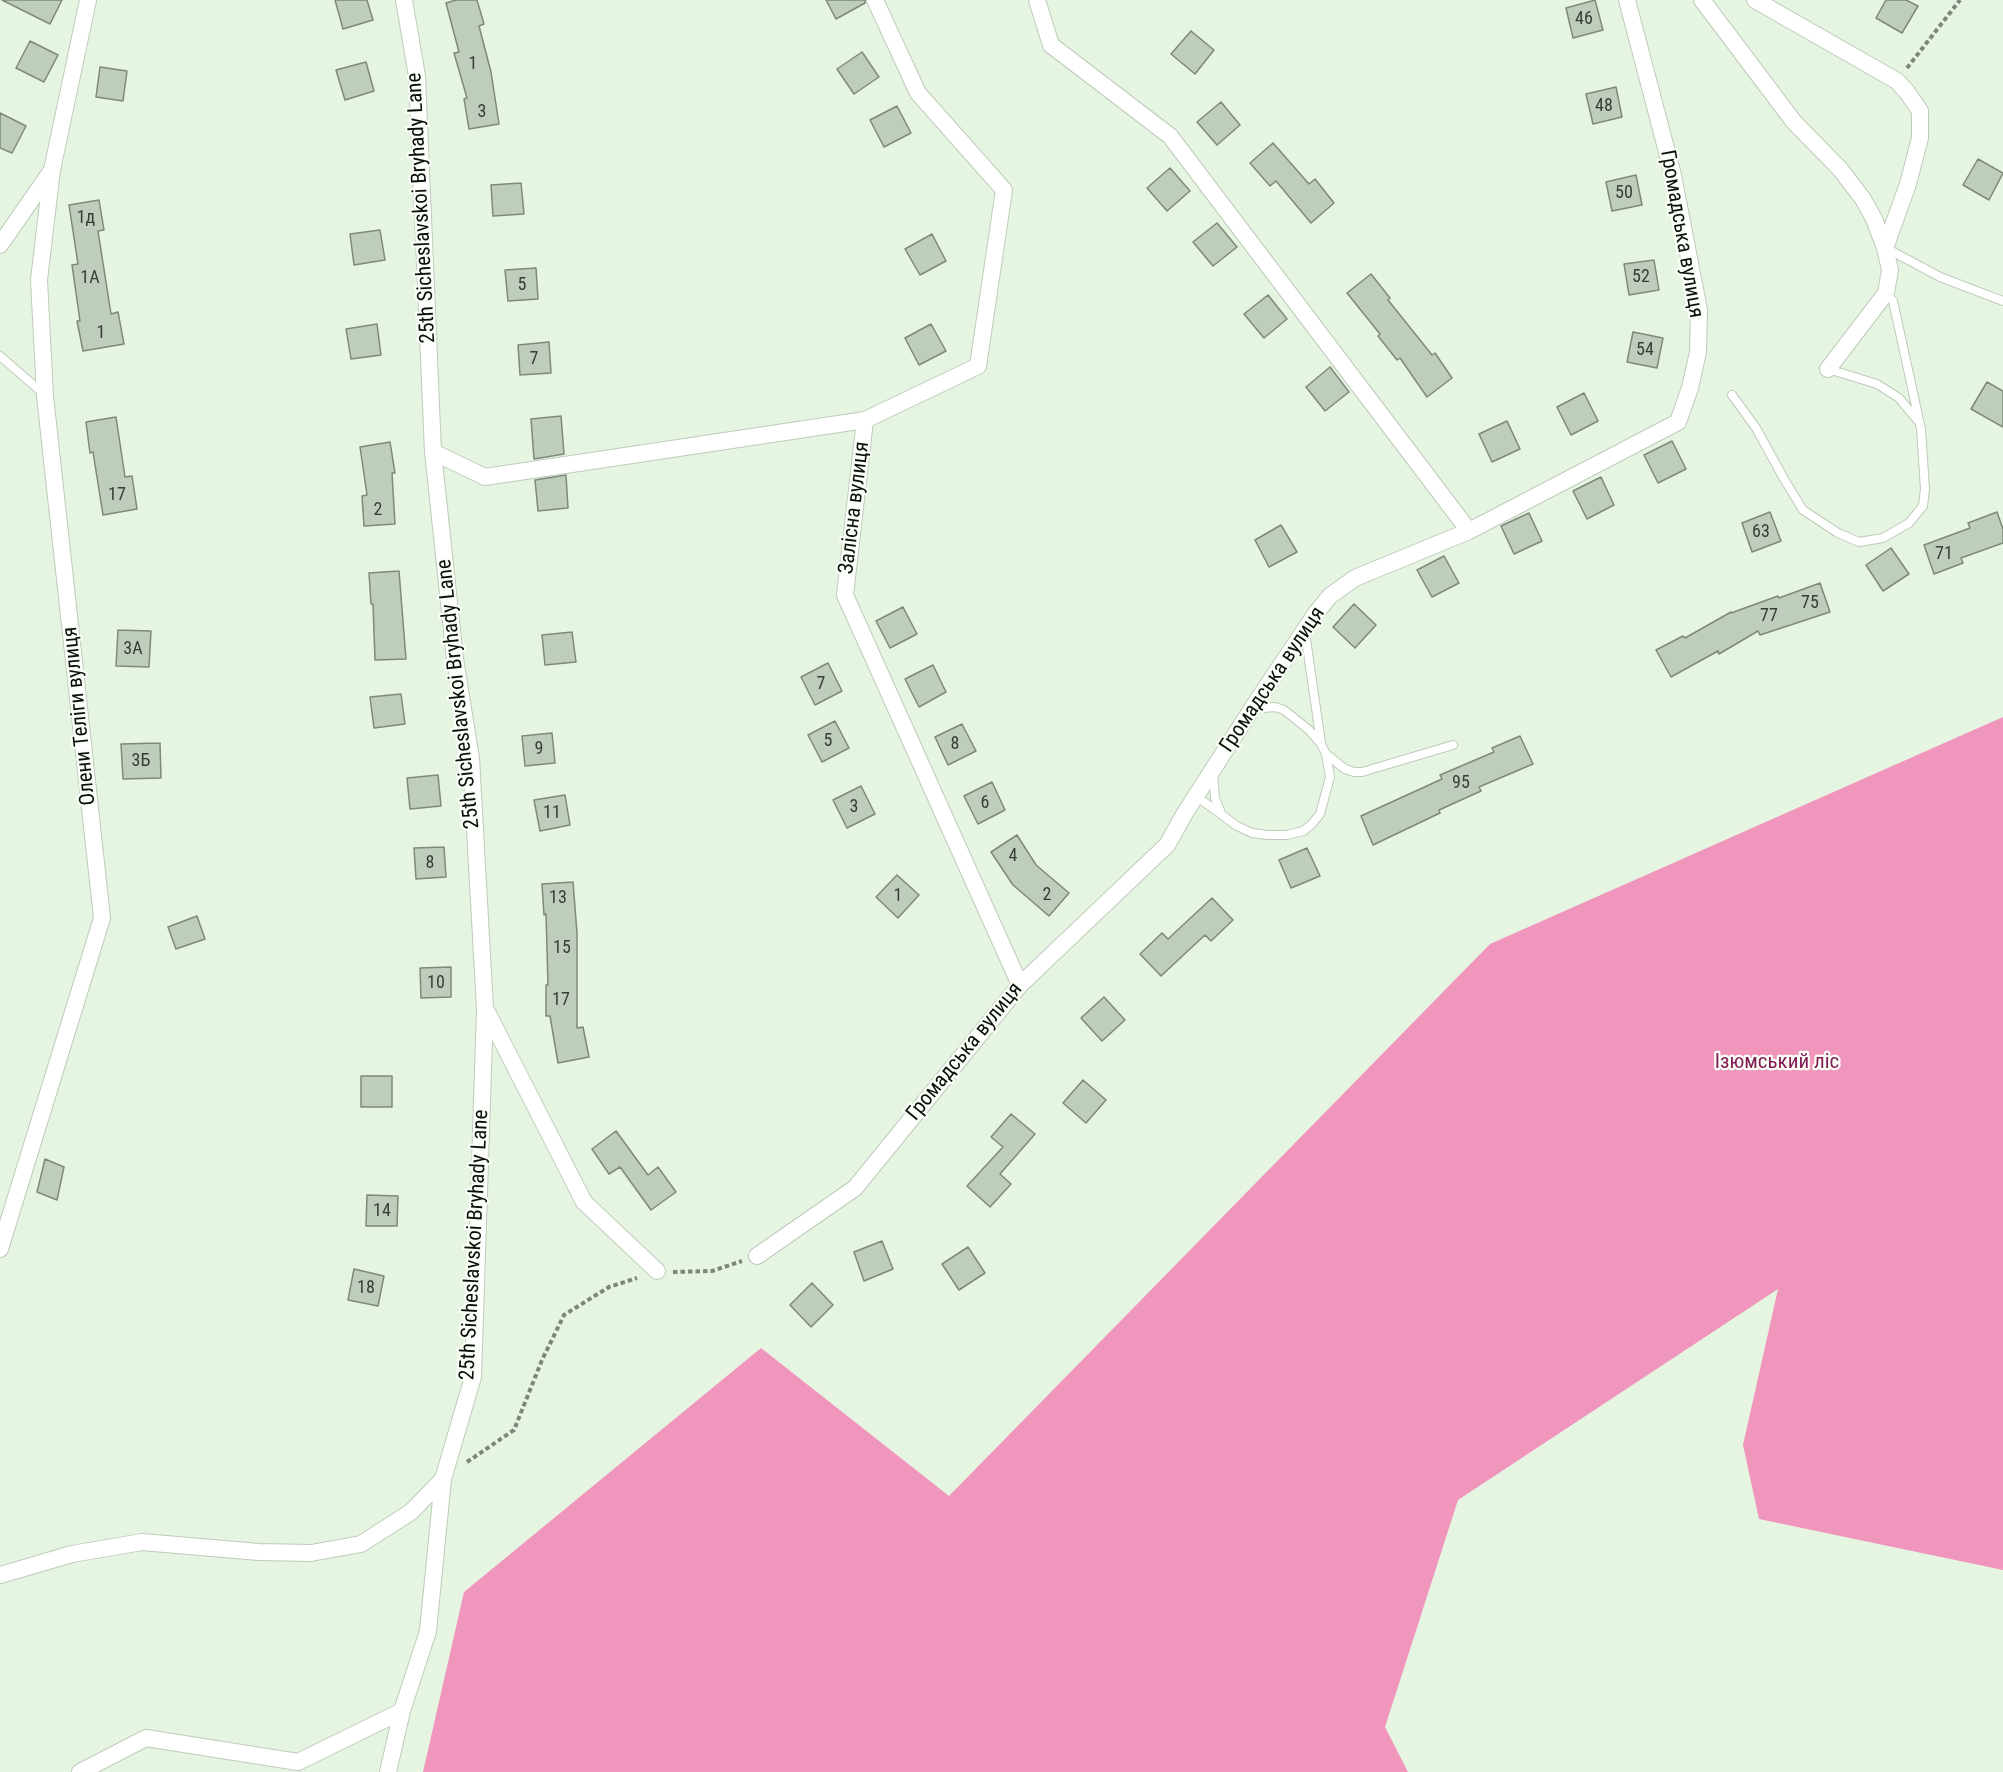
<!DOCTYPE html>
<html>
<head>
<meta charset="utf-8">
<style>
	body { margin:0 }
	canvas { display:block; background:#e6f4e2 }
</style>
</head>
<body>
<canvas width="2003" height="1772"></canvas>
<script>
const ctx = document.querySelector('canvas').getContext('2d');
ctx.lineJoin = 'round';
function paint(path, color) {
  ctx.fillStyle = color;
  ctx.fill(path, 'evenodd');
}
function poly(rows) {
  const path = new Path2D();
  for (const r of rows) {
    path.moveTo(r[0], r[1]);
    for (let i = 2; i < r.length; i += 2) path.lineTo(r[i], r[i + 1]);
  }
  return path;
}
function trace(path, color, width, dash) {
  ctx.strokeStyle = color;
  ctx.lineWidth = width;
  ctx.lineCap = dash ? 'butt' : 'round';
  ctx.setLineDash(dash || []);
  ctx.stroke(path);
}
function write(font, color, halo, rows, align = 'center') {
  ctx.font = font + ' "Roboto Condensed",sans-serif';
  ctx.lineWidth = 4.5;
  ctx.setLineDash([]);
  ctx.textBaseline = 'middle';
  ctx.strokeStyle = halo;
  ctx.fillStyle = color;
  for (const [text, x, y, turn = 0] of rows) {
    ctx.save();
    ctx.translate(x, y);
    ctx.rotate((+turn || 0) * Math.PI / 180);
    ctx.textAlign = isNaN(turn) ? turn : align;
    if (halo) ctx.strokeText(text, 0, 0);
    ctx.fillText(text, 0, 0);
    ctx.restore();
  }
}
paint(poly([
	[2003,717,2003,1570,1759,1519,1743,1445,1778,1289,1458,1500,1385,1727,1408,1772,423,1772,464,1592,761,1348,949,1496,1490,944]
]), '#f096bc');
const building = poly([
	[2,0,62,0,50,24,2,0],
	[335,0,367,0,373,20,343,29,335,0],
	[456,0,477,0,484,24,479,26,491,72,499,124,469,129,464,99,467,98,454,53,459,52,446,3,456,0],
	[826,0,865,0,865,3,836,19,826,0],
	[1595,0,1603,30,1573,38,1566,8,1595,0],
	[1886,0,1906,0,1918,6,1902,33,1876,18,1886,0],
	[1191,31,1214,50,1195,74,1171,54,1191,31],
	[30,41,58,55,44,82,16,68,30,41],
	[862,52,879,77,854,94,837,69,862,52],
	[366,62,374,91,345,100,336,70,366,62],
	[100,67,127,71,123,101,96,97,100,67],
	[1616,87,1622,117,1593,124,1586,94,1616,87],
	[1221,102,1240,125,1217,145,1197,122,1221,102],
	[897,106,911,133,884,147,870,120,897,106],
	[0,113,26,126,12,153,0,148,0,113],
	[1273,143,1309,184,1315,179,1334,203,1311,223,1276,181,1270,186,1250,163,1273,143],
	[1978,159,2003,173,1989,200,1963,185,1978,159],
	[1170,168,1190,191,1167,211,1147,188,1170,168],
	[1636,175,1642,205,1612,211,1606,182,1636,175],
	[521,183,524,214,493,216,491,185,521,183],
	[99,200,104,230,98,231,111,314,118,312,124,344,83,351,77,321,80,321,72,265,78,264,69,205,99,200],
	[1217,223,1237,247,1213,266,1193,242,1217,223],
	[380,230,385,260,354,265,350,234,380,230],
	[932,234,946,261,920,275,905,249,932,234],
	[1654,260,1659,290,1629,295,1624,264,1654,260],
	[536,268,538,299,508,301,505,270,536,268],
	[1371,274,1390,298,1388,300,1432,355,1435,353,1452,378,1427,397,1400,358,1397,360,1378,336,1380,334,1347,293,1371,274],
	[1268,295,1287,319,1264,338,1244,314,1268,295],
	[377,324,381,355,351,359,346,329,377,324],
	[931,324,946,351,919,365,905,338,931,324],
	[1633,332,1663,338,1657,368,1627,362,1633,332],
	[549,342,551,373,520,375,518,345,549,342],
	[1330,367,1349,392,1325,411,1306,387,1330,367],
	[1987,382,2003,391,2003,427,1971,409,1987,382],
	[1584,393,1598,421,1571,435,1557,407,1584,393],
	[561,416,564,454,534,459,531,419,561,416],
	[116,417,125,477,132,476,137,509,103,515,93,452,90,453,86,422,116,417],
	[1507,421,1520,449,1492,462,1479,434,1507,421],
	[1672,441,1686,469,1658,483,1644,455,1672,441],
	[390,442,395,473,392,473,395,524,364,526,362,496,367,495,360,447,390,442],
	[566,475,568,508,538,511,535,480,566,475],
	[1601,477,1614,505,1587,519,1573,491,1601,477],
	[1770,512,1781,541,1752,552,1742,523,1770,512],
	[1997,512,2003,529,2003,543,1961,558,1963,563,1934,574,1924,545,1970,528,1968,523,1997,512],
	[1529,513,1542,541,1514,554,1501,526,1529,513],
	[1281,525,1297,552,1269,567,1255,540,1281,525],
	[1891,548,1909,574,1883,591,1866,565,1891,548],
	[1444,556,1459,583,1432,597,1417,570,1444,556],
	[399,571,406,659,375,660,373,604,371,604,369,573,399,571],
	[1820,583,1830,612,1760,635,1758,631,1719,654,1718,651,1671,677,1656,650,1683,636,1685,638,1731,612,1731,613,1778,596,1779,598,1820,583],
	[1354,604,1376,625,1355,648,1333,627,1354,604],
	[903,607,917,634,890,648,876,621,903,607],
	[118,630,151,631,149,667,116,666,118,630],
	[572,632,576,662,545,665,542,635,572,632],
	[828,663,842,691,815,705,801,677,828,663],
	[933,665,946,692,919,707,905,679,933,665],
	[401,694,405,724,374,728,370,697,401,694],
	[835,721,849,748,822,762,808,735,835,721],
	[962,724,976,751,948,765,935,737,962,724],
	[552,733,555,763,525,766,522,736,552,733],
	[1520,736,1533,764,1479,787,1481,791,1439,810,1440,813,1373,845,1361,816,1442,779,1440,775,1494,752,1492,748,1520,736],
	[160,743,161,778,123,779,121,744,160,743],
	[438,775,441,806,410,809,407,778,438,775],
	[992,782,1005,810,978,824,964,796,992,782],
	[861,786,875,814,847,828,833,800,861,786],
	[565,795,570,825,540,831,534,800,565,795],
	[1017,835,1036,865,1069,893,1049,916,1013,885,991,852,1017,835],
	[444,847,446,877,416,879,414,848,444,847],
	[1307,848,1320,876,1291,888,1279,860,1307,848],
	[897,875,919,895,898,918,876,897,897,875],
	[573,882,577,933,577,1028,583,1027,589,1057,558,1063,550,1016,546,1016,546,985,548,985,546,914,544,915,542,884,573,882],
	[1212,898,1233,920,1211,941,1205,935,1161,976,1140,954,1162,933,1168,939,1212,898],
	[197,916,205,939,176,949,168,927,197,916],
	[451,967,451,997,421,998,420,968,451,967],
	[1104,997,1125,1020,1102,1041,1081,1018,1104,997],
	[361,1076,392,1076,392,1107,361,1107,361,1076],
	[1083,1080,1106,1100,1086,1123,1063,1103,1083,1080],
	[1011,1114,1035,1134,1000,1174,1011,1184,990,1207,967,1186,1003,1147,991,1137,1011,1114],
	[616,1131,648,1175,658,1167,676,1192,651,1210,620,1167,609,1174,592,1149,616,1131],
	[45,1159,64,1167,57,1200,37,1192,45,1159],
	[367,1195,398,1196,397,1226,366,1226,367,1195],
	[882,1241,893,1269,864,1281,854,1252,882,1241],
	[968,1247,985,1273,959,1290,942,1264,968,1247],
	[354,1269,384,1276,378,1306,348,1300,354,1269],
	[812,1283,833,1305,811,1327,790,1305,812,1283]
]);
paint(building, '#bfcdbc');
trace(building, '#7d8a7a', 1.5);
const lane = poly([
	[1886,248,1940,277,2003,301],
	[0,356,45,395],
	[1828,369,1877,384,1899,398,1919,422],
	[1732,395,1756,428,1784,479,1803,510,1838,533,1859,542,1883,538,1909,523,1923,506,1925,489,1921,429,1893,301,1886,293],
	[1305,632,1321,743],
	[1326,754,1345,769,1354,772,1362,772,1453,745],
	[1213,773,1215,798,1221,813],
	[1196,796,1237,826,1252,833,1267,835,1287,835,1303,831,1311,825,1320,814,1330,777,1326,754,1321,744,1309,730,1284,710,1275,707,1252,709]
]);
const street = poly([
	[1037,0,1051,45,1170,136,1469,531],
	[1702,0,1794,122,1840,169,1863,199,1874,219,1885,248,1890,270,1886,293,1828,369],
	[1755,0,1897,81,1907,92,1920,111,1920,138,1908,184,1885,248],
	[0,245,52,170,88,0],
	[865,420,845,595,1020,985],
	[433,452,485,477,865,420,978,366,1004,190,918,93,875,0],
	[487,1012,584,1202,657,1271],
	[0,1249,102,918,45,396,39,280,52,170],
	[757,1256,855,1188,1020,985,1167,845,1185,813,1251,710,1316,613,1330,596,1355,578,1469,531,1678,422,1690,388,1698,352,1699,310,1673,175,1627,0],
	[0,1575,72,1554,142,1542,259,1552,311,1553,361,1544,411,1512,443,1479],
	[80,1772,146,1738,298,1762,402,1711],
	[388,1772,402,1711,428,1631,443,1479,473,1377,485,1009,471,758,455,659,433,452,417,76,404,0]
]);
trace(lane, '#beccba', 10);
trace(street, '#beccba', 18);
trace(poly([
	[1907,68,1960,0],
	[673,1272,712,1271,742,1261],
	[467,1462,514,1430,542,1360,564,1315,609,1287,637,1278]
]), '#7c867a', 4, [4.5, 3]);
trace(lane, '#fff', 8);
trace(street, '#fff', 16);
write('18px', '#373e36', null, [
	["46",1584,19],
	["1",473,64],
	["48",1604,106],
	["3",482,112],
	["50",1624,193],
	["1д",86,218],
	["52",1641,277],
	["1А",90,278],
	["5",522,285],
	["1",101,333],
	["54",1645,350],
	["7",534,359],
	["17",117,495],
	["2",378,510],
	["63",1761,532],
	["71",1944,554],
	["75",1810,603],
	["77",1769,616],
	["3А",133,649],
	["7",821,684],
	["5",828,741],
	["8",955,744],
	["9",539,749],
	["3Б",141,761],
	["95",1461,783],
	["6",985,803],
	["3",854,807],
	["11",552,813],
	["4",1013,856],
	["8",430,863],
	["2",1047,895],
	["1",898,896],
	["13",558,898],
	["15",562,948],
	["10",436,983],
	["17",561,1000],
	["14",382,1211],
	["18",366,1288]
]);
write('21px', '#0a0f09', '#f9fff7', [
	["25th Sicheslavskoi Bryhady Lane",422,208,-93],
	["Громадська вулиця",1681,234,80],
	["Залісна вулиця",855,508,-83],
	["Громадська вулиця",1273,680,-56],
	["25th Sicheslavskoi Bryhady Lane",459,694,-96],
	["Олени Теліги вулиця",80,716,-96],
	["Громадська вулиця",965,1052,-51],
	["25th Sicheslavskoi Bryhady Lane",475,1245,-87]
]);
write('21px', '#841c53', '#f9fff7', [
	["Ізюмський ліс",1777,1063]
]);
</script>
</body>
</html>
